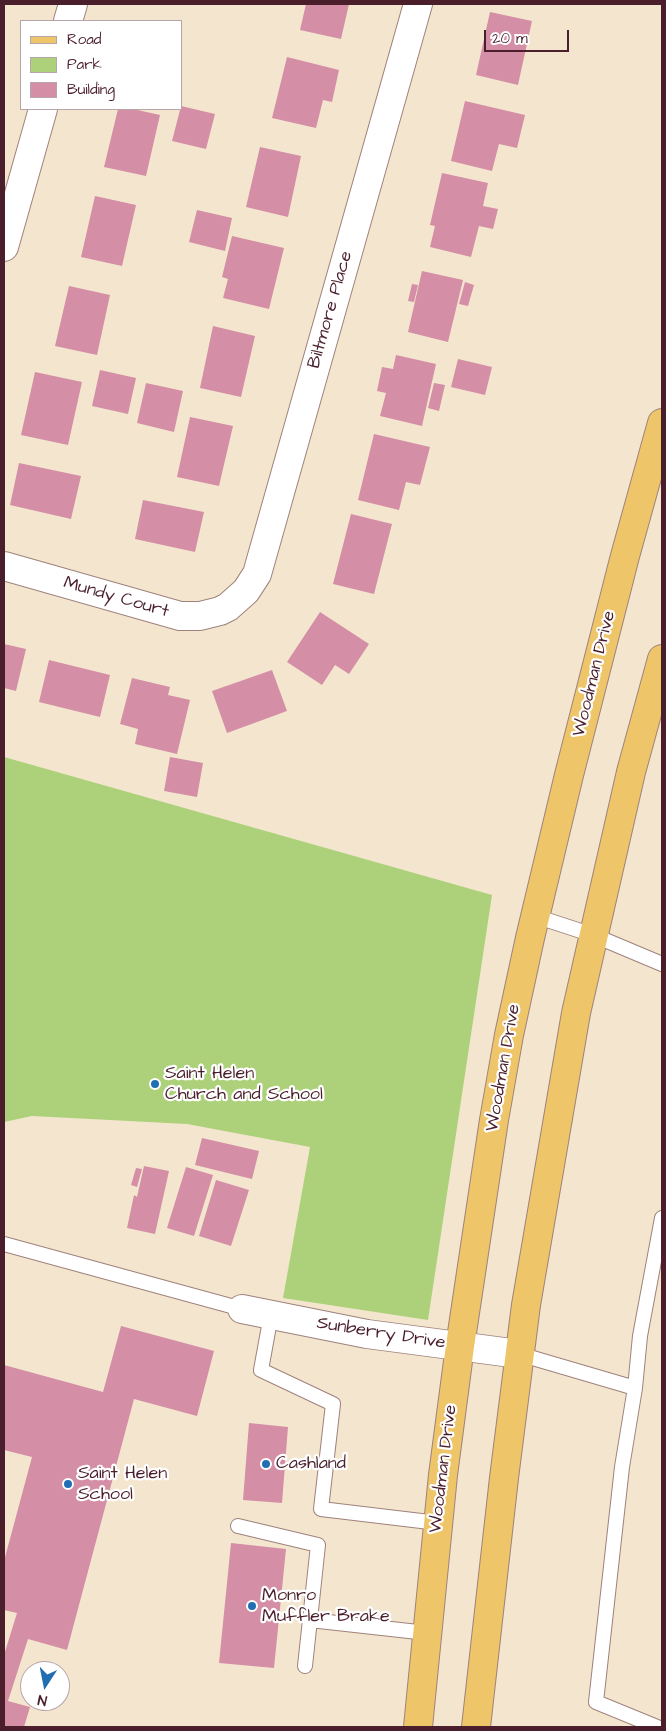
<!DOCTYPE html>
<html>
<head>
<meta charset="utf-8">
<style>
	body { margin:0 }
	#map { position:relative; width:666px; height:1731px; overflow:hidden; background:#f4e6ce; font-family:"Architects Daughter",sans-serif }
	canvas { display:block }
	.frame { position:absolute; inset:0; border:5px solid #4a1f2b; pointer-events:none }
	.legend { position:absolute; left:20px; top:20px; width:162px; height:90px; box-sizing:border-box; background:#fff; border:1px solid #b7a5aa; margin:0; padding:6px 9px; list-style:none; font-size:15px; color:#4a1f2b }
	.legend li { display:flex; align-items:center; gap:10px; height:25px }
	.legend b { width:25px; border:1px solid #b7a5aa }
	.north { position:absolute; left:20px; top:1661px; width:50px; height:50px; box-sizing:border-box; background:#fff; border:1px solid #b7a5aa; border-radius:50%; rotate:191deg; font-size:14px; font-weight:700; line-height:20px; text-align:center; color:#4a1f2b }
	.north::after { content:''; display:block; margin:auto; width:18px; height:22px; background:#1f6fb2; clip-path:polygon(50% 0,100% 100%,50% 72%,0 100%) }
	.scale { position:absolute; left:484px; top:30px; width:85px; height:22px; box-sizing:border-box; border:2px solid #4a1f2b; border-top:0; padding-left:6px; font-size:15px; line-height:18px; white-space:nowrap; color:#4a1f2b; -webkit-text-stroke:4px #fff; paint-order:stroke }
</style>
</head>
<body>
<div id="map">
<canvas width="666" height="1731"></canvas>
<div class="frame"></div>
<ul class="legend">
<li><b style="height:6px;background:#eec569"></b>Road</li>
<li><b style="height:14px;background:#acd17a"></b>Park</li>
<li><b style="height:14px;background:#d48ea6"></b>Building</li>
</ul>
<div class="north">N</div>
<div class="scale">20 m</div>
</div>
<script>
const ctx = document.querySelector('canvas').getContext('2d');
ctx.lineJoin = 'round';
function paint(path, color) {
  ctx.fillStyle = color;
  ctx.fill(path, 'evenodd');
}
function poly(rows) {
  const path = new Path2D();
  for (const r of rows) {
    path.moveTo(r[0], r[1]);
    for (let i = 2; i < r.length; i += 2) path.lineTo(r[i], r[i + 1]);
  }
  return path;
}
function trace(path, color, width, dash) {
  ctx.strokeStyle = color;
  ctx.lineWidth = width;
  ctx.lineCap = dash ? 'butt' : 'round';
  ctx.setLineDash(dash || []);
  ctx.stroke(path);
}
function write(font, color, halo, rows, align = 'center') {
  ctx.font = font + ' "Architects Daughter",sans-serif';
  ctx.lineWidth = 4.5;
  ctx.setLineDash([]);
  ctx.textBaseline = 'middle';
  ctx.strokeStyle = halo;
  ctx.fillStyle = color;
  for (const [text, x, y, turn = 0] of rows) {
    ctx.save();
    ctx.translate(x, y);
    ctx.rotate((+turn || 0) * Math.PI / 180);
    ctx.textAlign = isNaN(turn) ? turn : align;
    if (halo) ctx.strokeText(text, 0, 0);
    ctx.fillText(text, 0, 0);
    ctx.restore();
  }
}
paint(poly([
	[4,757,492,895,428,1320,283,1298,310,1147,187,1124,32,1116,4,1122]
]), '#acd17a');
paint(poly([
	[306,4,349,4,341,39,300,30],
	[490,12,532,21,518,85,476,75],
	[287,57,339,70,332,102,323,100,316,128,272,118],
	[465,101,525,115,517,148,499,144,492,171,451,161],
	[181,106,215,114,206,149,172,141],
	[118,109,133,109,160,115,146,176,104,167],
	[260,147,301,156,288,217,246,207],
	[442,173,488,183,483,206,498,209,493,229,479,226,471,257,430,247,435,226,430,225],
	[95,196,136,205,122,266,81,257],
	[197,210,232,218,225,251,189,242],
	[232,236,284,248,269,309,223,298,228,279,222,277],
	[422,271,463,280,448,342,408,332],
	[465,282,474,285,468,306,459,304],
	[412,284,418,285,414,302,408,301],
	[69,286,110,295,97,355,55,346],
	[213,326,255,336,241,397,200,388],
	[396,355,436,364,422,426,380,416,386,393,377,391,382,367,393,369],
	[458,359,492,367,485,395,451,387],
	[100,370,136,378,128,414,92,406],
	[35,372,82,382,68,445,21,435],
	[146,383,183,391,174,432,137,423],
	[434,383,445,385,439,411,428,408],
	[190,417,233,426,219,486,177,477],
	[374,434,430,447,420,485,406,482,399,510,358,500],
	[19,463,81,476,71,519,10,505],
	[143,500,204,512,195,552,135,539],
	[351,514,392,524,374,594,333,584],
	[320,612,369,644,349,674,335,665,322,685,287,662],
	[4,644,26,649,16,691,4,688],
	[49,660,110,675,100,717,39,702],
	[272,670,287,711,227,733,212,691],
	[132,678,170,687,168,695,190,700,177,754,135,744,138,729,120,724],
	[170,757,203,763,197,797,164,791],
	[202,1138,259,1151,252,1179,195,1165],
	[144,1166,169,1171,155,1234,127,1228,134,1195,137,1197],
	[186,1167,213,1175,194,1236,167,1228],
	[136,1168,142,1169,137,1187,131,1185],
	[216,1180,249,1190,231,1246,199,1236],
	[121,1326,214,1351,197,1416,134,1399,67,1650,28,1639,8,1701,30,1707,24,1727,4,1727,4,1655,17,1613,4,1610,4,1561,32,1457,4,1450,4,1365,103,1392],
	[249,1423,288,1427,282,1503,243,1500],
	[231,1543,286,1549,274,1668,219,1663]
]), '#d48ea6');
const service = poly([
	[535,916,593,935,662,964],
	[4,1244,242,1309],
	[271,1315,261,1370,333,1404,321,1509,438,1523],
	[519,1354,635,1388],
	[238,1526,318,1545,305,1666],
	[310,1620,427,1633],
	[657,1727,596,1702,622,1467,635,1388,640,1336,662,1218]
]);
const minor = poly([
	[68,21,73,4],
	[4,247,43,109],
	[4,566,180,616,200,616,220,611,228,607,246,591,257,574,418,4],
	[242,1309,367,1334,519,1354]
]);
const primary = poly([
	[418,1727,443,1475,460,1346,494,1120,509,1035,530,938,569,775,625,556,662,423],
	[476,1727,504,1478,526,1305,576,1013,631,772,662,659]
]);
trace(service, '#9f827c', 16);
trace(minor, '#9f827c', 30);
trace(primary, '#9f827c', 30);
trace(service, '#fff', 14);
trace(minor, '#fff', 28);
trace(primary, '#eec569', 28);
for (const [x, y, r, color] of [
	[155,1084,5,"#1f6fb2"],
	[266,1464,5,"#1f6fb2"],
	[68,1484,5,"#1f6fb2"],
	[252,1606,5,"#1f6fb2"]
]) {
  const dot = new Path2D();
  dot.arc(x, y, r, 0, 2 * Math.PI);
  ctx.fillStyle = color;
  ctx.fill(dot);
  trace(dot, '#fff', 2);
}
write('18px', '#4a1f2b', '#fff', [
	["Biltmore Place",331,310,-74],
	["Mundy Court",116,598,16],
	["Woodman Drive",595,674,-76],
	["Woodman Drive",504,1068,-80],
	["Sunberry Drive",381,1334,9],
	["Woodman Drive",444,1469,-83]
]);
write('18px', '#4a1f2b', '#fff', [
	["Saint Helen",165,1074],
	["Church and School",165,1095],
	["Cashland",276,1464],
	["Saint Helen",78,1474],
	["School",78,1495],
	["Monro",262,1596],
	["Muffler Brake",262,1617]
], 'left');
</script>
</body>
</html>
